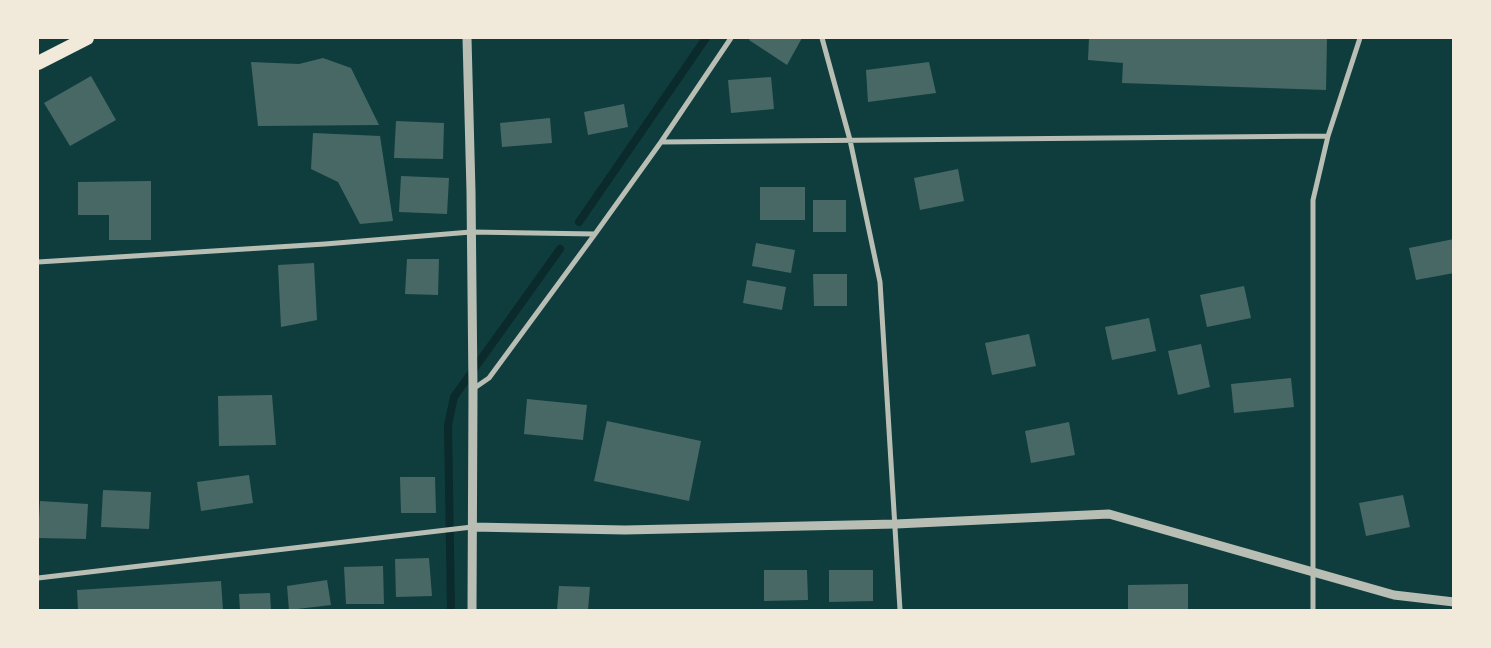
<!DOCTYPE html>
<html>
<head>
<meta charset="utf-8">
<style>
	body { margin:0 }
	#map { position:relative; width:1491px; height:648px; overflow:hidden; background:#0f3d3e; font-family:Poppins,sans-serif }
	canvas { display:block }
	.frame { position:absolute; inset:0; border:39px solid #f1e9da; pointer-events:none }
</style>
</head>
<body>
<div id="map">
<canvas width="1491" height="648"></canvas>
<div class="frame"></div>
</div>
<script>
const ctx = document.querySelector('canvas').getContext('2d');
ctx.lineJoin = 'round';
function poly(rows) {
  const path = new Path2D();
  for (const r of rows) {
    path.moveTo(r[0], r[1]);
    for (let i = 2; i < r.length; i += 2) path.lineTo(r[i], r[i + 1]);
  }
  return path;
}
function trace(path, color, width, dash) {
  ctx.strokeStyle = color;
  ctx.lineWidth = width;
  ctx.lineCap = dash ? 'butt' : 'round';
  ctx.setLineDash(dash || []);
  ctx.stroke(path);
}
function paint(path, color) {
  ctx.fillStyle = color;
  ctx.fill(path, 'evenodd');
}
trace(poly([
	[579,222,706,38],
	[451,610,448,425,454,397,560,249]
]), '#0a2a2b', 8);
paint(poly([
	[750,38,802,38,787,65,749,40],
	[1089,38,1327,38,1326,90,1122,83,1123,63,1088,60],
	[323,58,351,68,379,125,258,126,251,62,299,64],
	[929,62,936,93,868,102,866,70],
	[91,76,116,120,70,146,44,103],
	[771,77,774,109,731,113,728,80],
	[624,104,628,127,588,135,584,112],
	[550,118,552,143,502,147,500,123],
	[396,121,444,123,443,159,394,158],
	[313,133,380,136,393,221,360,224,338,182,311,169],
	[958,169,964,201,920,210,914,178],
	[401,176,449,178,447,214,399,212],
	[151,181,151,240,109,240,109,215,78,215,78,182],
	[760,187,805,187,805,220,760,220],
	[813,200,846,200,846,232,813,232],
	[1454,239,1454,273,1416,280,1409,248],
	[756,243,795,250,791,273,752,266],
	[407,259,439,259,438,295,405,294],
	[314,263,317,320,281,327,278,265],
	[813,274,847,274,847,306,814,306],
	[747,280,786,287,782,310,743,303],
	[1244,286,1251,318,1207,327,1200,295],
	[1149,318,1156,351,1112,360,1105,327],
	[1029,334,1036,366,992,375,985,343],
	[1201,344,1210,387,1178,395,1168,351],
	[1291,378,1294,407,1234,413,1231,384],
	[272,395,276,445,219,446,218,396],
	[527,399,587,405,583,440,524,434],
	[607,421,701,441,689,501,594,481],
	[1069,422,1075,455,1031,463,1025,431],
	[249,475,253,503,201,511,197,482],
	[400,477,435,477,436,513,401,513],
	[103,490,151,492,149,529,101,527],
	[1403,495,1410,527,1366,536,1359,503],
	[40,501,88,504,86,539,38,538],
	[429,558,432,596,396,597,395,559],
	[383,566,384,604,346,604,344,567],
	[764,570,807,570,808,600,764,601],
	[829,570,873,570,873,601,829,602],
	[327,580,331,605,289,610,287,586],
	[221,581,223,610,78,610,77,590],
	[1188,584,1188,610,1128,610,1128,585],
	[559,586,590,587,588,610,557,610],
	[270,593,271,610,240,610,239,594]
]), '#486865');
trace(poly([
	[822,38,850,140,880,282,900,610],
	[661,142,1328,136],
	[38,262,325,244,471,232,595,234],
	[473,389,489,378,595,234,661,142,731,38],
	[38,578,472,527],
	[1313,610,1313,200,1328,136,1360,38]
]), '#b8beb3', 5);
trace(poly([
	[467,38,471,192,473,389,472,610],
	[472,527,625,530,896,524,1109,514,1394,595,1454,602]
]), '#b8beb3', 9);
trace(poly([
	[38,63,87,38]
]), '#f1e9da', 14);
</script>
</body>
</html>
